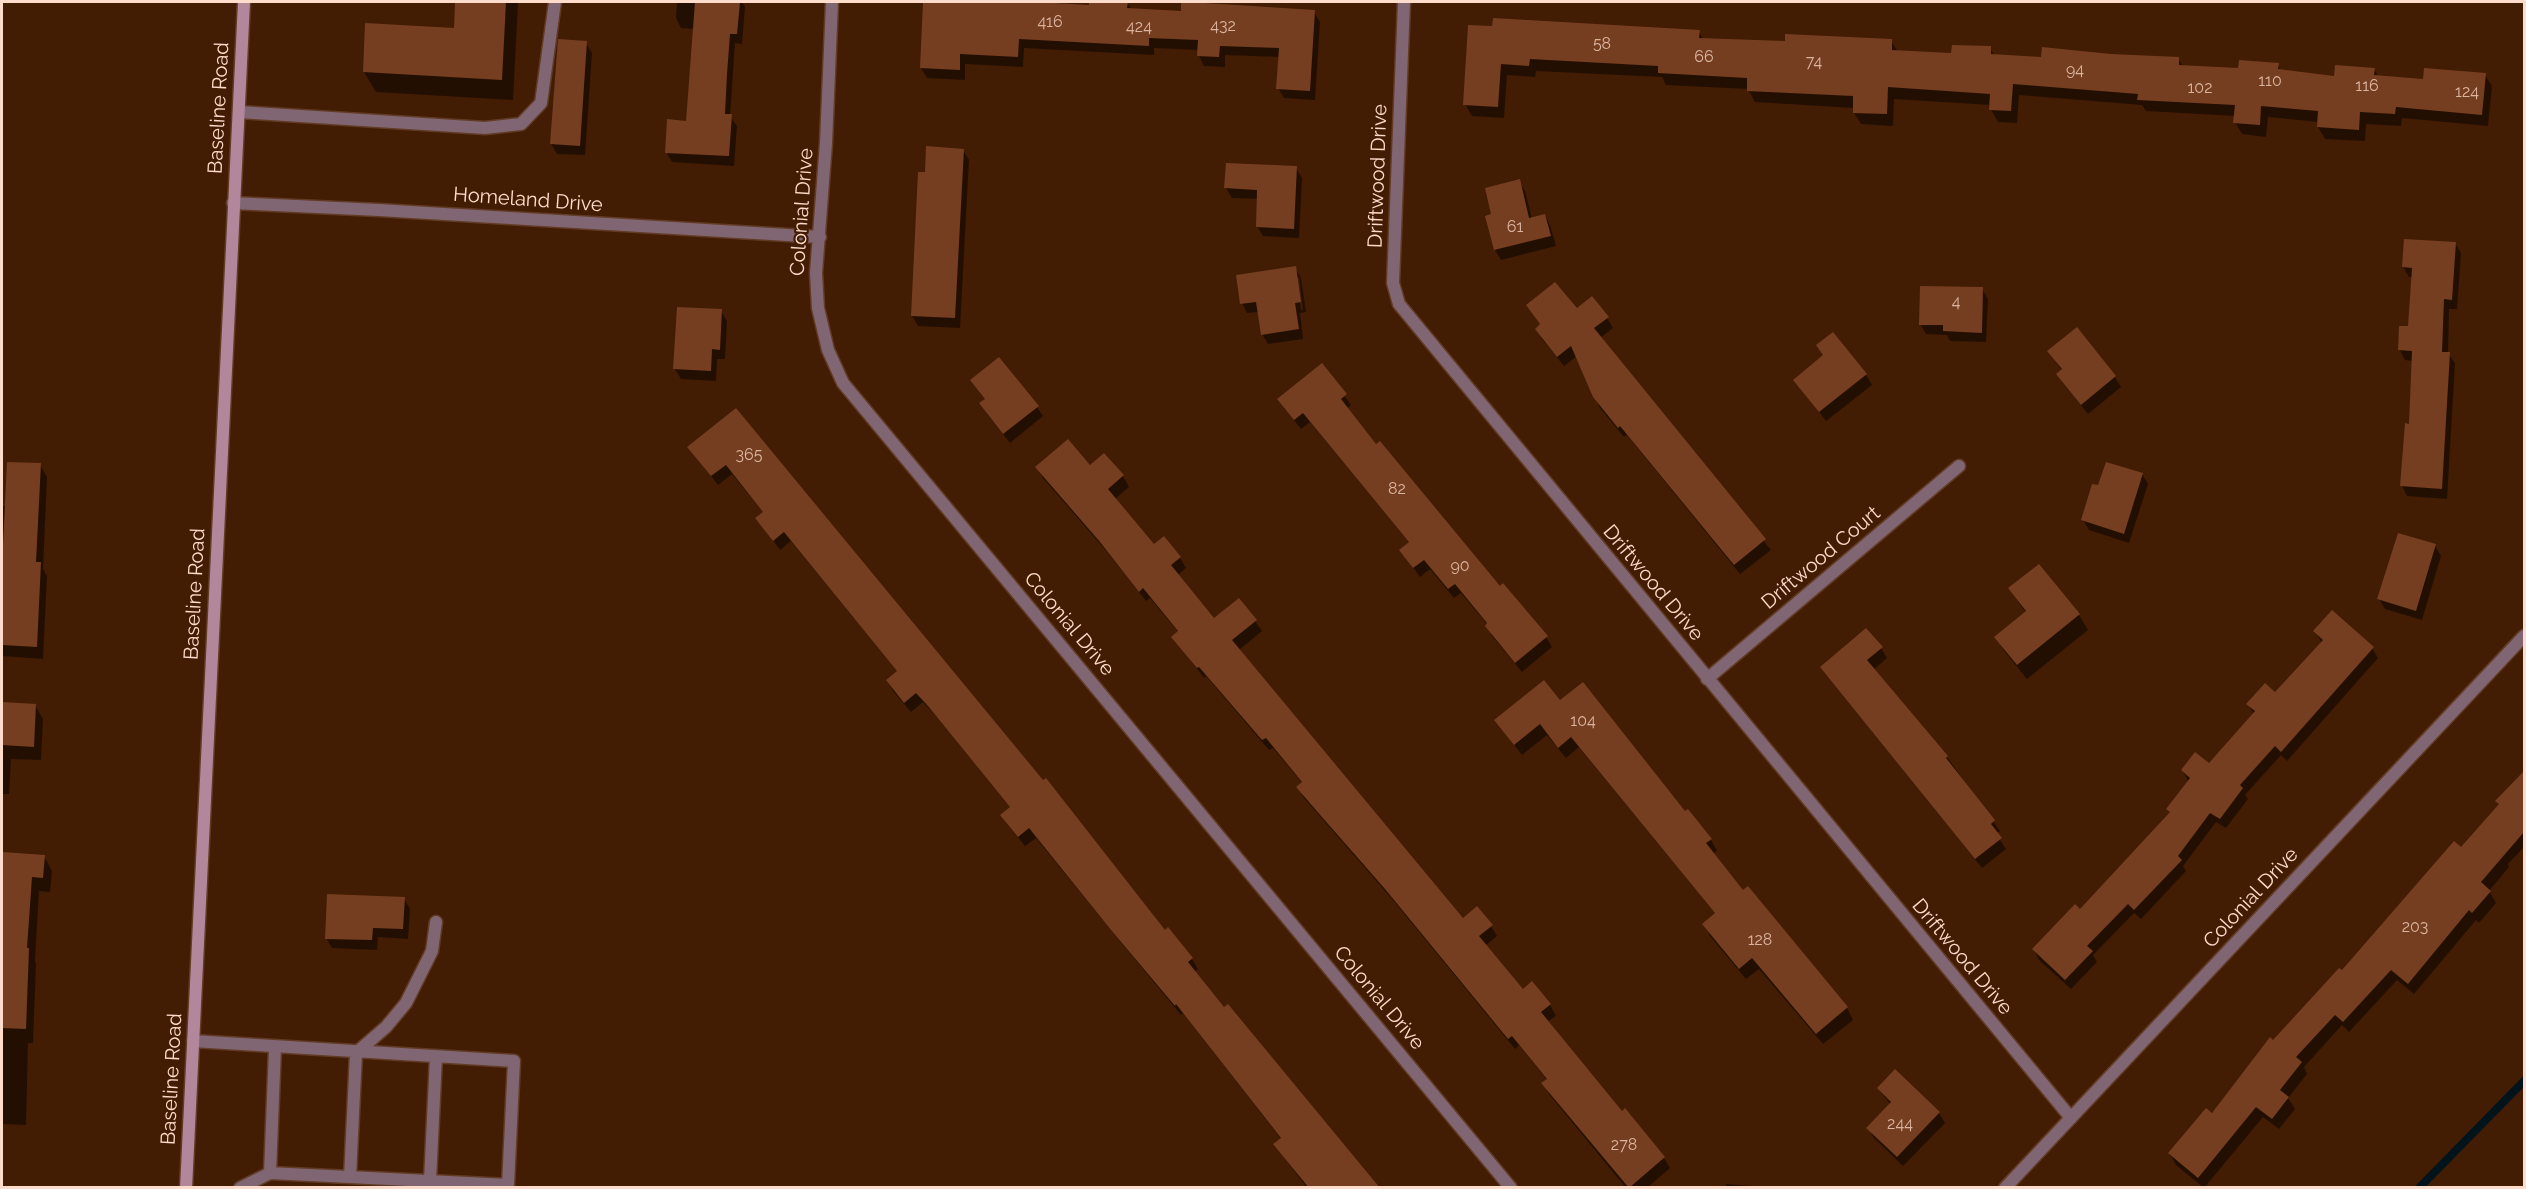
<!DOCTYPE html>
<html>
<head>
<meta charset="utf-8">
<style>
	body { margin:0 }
	#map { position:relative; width:2526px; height:1189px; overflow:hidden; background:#431c04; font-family:Raleway,sans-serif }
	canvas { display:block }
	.frame { position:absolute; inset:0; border:3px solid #fddccb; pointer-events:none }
</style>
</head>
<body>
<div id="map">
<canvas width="2526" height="1189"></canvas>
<div class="frame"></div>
</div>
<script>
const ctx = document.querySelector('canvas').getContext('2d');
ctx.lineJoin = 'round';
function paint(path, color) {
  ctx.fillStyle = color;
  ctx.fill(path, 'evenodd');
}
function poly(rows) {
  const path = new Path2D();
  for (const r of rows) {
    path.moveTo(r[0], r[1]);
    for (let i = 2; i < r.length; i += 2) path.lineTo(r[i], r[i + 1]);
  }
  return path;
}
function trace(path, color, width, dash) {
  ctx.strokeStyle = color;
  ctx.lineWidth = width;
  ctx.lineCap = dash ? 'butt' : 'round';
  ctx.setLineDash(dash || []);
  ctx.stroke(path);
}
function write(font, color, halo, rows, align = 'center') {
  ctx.font = font + ' Raleway,sans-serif';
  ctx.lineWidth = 4.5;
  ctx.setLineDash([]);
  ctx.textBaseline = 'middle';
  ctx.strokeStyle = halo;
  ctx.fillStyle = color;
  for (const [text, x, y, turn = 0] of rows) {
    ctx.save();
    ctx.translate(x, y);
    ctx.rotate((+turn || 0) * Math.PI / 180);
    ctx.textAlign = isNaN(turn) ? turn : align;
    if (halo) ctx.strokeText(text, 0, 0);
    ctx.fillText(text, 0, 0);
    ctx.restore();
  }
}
paint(poly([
	[457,2,518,2,513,100,376,92,364,72,455,29],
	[677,2,742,2,745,7,742,44,735,43,730,116,737,126,734,166,672,162,666,152,688,122,694,29,681,28,676,18],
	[925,2,1038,2,1040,5,1090,6,1091,2,1127,2,1132,10,1182,12,1314,12,1320,22,1315,100,1284,98,1278,88,1280,57,1225,55,1225,67,1204,66,1199,56,1199,50,1154,48,1154,55,1024,48,1023,67,965,64,965,80,927,78,921,68],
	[1470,27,1699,32,1703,39,1787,42,1891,41,1898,52,1953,54,1990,48,1995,56,2042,58,2111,55,2178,58,2183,66,2240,69,2278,65,2281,71,2336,77,2374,69,2378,76,2425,80,2485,75,2492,86,2488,126,2402,118,2401,126,2366,124,2365,141,2325,139,2318,127,2319,122,2268,117,2266,137,2242,134,2235,122,2236,116,2146,111,2142,105,2019,95,2017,123,1998,122,1991,110,1991,105,1894,99,1893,126,1861,124,1854,113,1854,108,1755,102,1748,89,1666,85,1662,77,1536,71,1535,77,1507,75,1504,118,1472,116,1465,104],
	[586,43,592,53,585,155,557,154,551,144],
	[963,150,969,160,960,328,918,326,912,316,926,173],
	[1296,168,1302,178,1299,238,1263,236,1257,226,1258,199,1232,198,1226,188],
	[1519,181,1525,191,1532,219,1545,215,1550,225,1556,246,1501,260,1495,250,1486,217,1493,215],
	[2455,243,2461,253,2457,309,2449,309,2448,353,2455,363,2447,499,2407,496,2402,486,2410,425,2413,361,2405,360,2400,350,2410,328,2413,277,2409,277,2403,267],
	[1295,268,1301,278,1306,312,1300,313,1303,339,1268,344,1262,334,1259,312,1247,313,1242,303],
	[1296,277,1299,277,1303,310,1301,310],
	[1982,289,1988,299,1986,342,1950,341,1947,335,1926,334,1920,324],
	[1528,306,1577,311,1607,318,1613,328,1600,338,1771,550,1740,574,1627,435,1624,437,1600,408,1577,356,1564,366,1542,339,1537,329,1541,325],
	[721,311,727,321,725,359,717,359,716,381,681,379,675,369],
	[2049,352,2115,377,2121,387,2088,414,2064,384,2058,374,2062,371],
	[1824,356,1866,375,1872,385,1826,421,1795,380],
	[1322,366,1351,405,1347,409,1376,446,1500,588,1546,637,1552,647,1522,672,1492,636,1488,625,1461,593,1454,598,1430,569,1420,577,1401,551,1410,543,1310,422,1301,429,1285,409,1279,399],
	[972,381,1037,407,1043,416,1010,443,987,414,981,404,986,400],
	[736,410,1165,932,1168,929,1192,959,1198,969,1194,972,1378,1188,1307,1188,1275,1145,1282,1140,1183,1013,1181,1015,1119,940,1036,838,1025,846,1008,825,1002,815,1011,808,936,716,923,702,911,712,893,691,888,681,898,672,791,541,780,550,757,518,764,513,732,474,718,485,689,447],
	[40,465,47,477,43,569,47,576,43,659,2,656,2,506,6,506],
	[1037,467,1090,467,1123,476,1129,487,1115,499,1154,546,1180,558,1186,568,1177,576,1214,620,1255,621,1262,631,1239,650,1463,920,1491,926,1497,936,1485,946,1522,991,1550,1005,1556,1016,1547,1022,1621,1113,1664,1158,1670,1168,1647,1188,1626,1188,1549,1094,1543,1083,1547,1080,1519,1045,1515,1049,1393,900,1304,798,1298,787,1303,784,1273,748,1269,750,1206,676,1204,678,1173,637,1179,633,1150,598,1146,601,1108,553,1043,478],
	[2142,474,2148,484,2129,543,2089,530,2083,520],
	[2435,546,2441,556,2422,620,2385,609,2379,599],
	[2039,566,2079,615,2088,630,2027,679,2005,652,1996,637,2026,613,2010,589],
	[2315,631,2372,648,2378,658,2287,761,2281,755,2245,795,2248,799,2226,828,2216,822,2183,866,2186,871,2141,919,2134,913,2093,955,2097,962,2071,989,2039,960,2034,950,2080,911,2171,814,2168,809,2188,781,2183,771,2209,765,2254,714,2248,704,2276,694,2322,643],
	[1881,648,1887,658,1873,670,1947,757,2000,831,1996,834,2006,849,1982,868,1821,667],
	[1560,702,1685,813,1688,811,1711,840,1717,851,1713,854,1743,892,1748,888,1847,1008,1853,1020,1823,1044,1759,969,1746,979,1710,936,1704,924,1716,914,1579,747,1566,758,1547,735,1522,755,1496,721],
	[2,703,35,705,43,719,41,760,11,759,9,794,2,794,2,797],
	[2524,772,2524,847,2508,864,2509,867,2489,891,2496,903,2479,923,2476,920,2414,994,2397,980,2349,1032,2342,1025,2304,1067,2307,1074,2288,1098,2295,1109,2279,1129,2263,1117,2204,1188,2176,1165,2170,1154,2212,1115,2273,1042,2461,849,2500,806,2497,801],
	[2,854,44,856,52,871,50,892,39,891,35,961,36,964,33,1043,28,1043,26,1125,2,1124],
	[404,899,410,909,408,939,378,937,377,950,332,948,326,938],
	[1878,1088,1939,1113,1945,1123,1903,1166,1874,1138,1868,1128,1890,1104],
	[1726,1184,1779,1188,1726,1188]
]), '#0007');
trace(poly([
	[2419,1188,2524,1081]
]), '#01131b', 8);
paint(poly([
	[455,2,506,2,502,80,363,72,365,23,454,28],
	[695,2,740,2,737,34,730,34,727,74,725,114,732,114,729,156,665,153,667,119,686,121],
	[923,2,1036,2,1089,5,1089,2,1128,2,1127,8,1181,11,1181,2,1189,2,1315,10,1310,91,1276,89,1279,48,1220,46,1219,57,1197,56,1198,40,1149,38,1149,46,1019,39,1018,57,960,54,960,70,920,68],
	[1493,18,1700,30,1699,38,1785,41,1785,34,1892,39,1892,50,1951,53,1952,45,1991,46,1991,54,2041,57,2042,47,2111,54,2179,57,2179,65,2238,68,2239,60,2279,63,2278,69,2334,76,2335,65,2375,68,2374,75,2423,79,2424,68,2486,73,2482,115,2396,107,2395,114,2360,112,2359,130,2317,127,2318,111,2261,106,2260,125,2233,123,2235,105,2137,100,2138,94,2013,84,2011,111,1989,110,1990,94,1888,87,1887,114,1853,113,1853,96,1747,91,1747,78,1658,73,1658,66,1530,59,1529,66,1501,64,1498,107,1463,105,1468,25,1492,26],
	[558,39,587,41,580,146,550,144],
	[926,146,964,149,955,318,911,316,918,172,925,172],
	[1226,163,1297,166,1294,229,1256,227,1257,190,1224,188],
	[1520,179,1529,218,1545,214,1551,236,1494,250,1485,216,1491,214,1485,188],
	[2404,239,2456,242,2452,300,2444,299,2442,352,2450,352,2442,489,2400,486,2405,423,2409,424,2412,351,2398,350,2399,326,2408,326,2412,268,2402,267],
	[1296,266,1301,302,1295,303,1299,329,1261,335,1256,302,1240,304,1236,275],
	[1555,282,1577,308,1592,296,1609,317,1594,328,1766,539,1734,565,1620,426,1618,428,1593,397,1571,346,1557,357,1535,329,1540,324,1526,305],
	[1920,286,1983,287,1982,333,1943,331,1943,325,1919,325],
	[677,307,722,309,720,350,712,349,711,371,673,369],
	[2077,327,2116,376,2081,405,2056,374,2062,369,2047,351],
	[1833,332,1867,374,1819,412,1793,380,1823,355,1816,345],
	[999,357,1039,406,1003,434,979,403,985,399,970,380],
	[1322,363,1347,394,1341,399,1376,444,1380,441,1500,586,1503,583,1548,636,1515,663,1485,626,1487,623,1455,584,1448,589,1424,560,1413,568,1399,550,1409,542,1303,413,1294,420,1277,399],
	[736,408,1043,780,1046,778,1165,930,1168,927,1193,958,1188,962,1224,1007,1228,1004,1380,1188,1309,1188,1273,1144,1281,1138,1176,1004,1175,1006,1111,930,1029,828,1018,837,1000,815,1010,807,928,706,916,693,904,703,886,680,897,671,784,532,773,541,755,518,763,512,726,465,711,476,687,447],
	[1068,439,1090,465,1104,453,1124,475,1108,489,1154,544,1164,536,1181,557,1171,565,1214,618,1239,598,1257,620,1232,640,1463,918,1477,906,1493,925,1479,936,1523,989,1532,981,1551,1004,1541,1012,1622,1111,1625,1108,1665,1157,1629,1188,1541,1083,1547,1079,1512,1036,1508,1039,1385,889,1321,816,1296,787,1302,782,1266,738,1262,740,1199,667,1197,668,1171,637,1178,631,1143,588,1139,592,1100,542,1035,467],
	[7,462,41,463,36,562,41,562,37,647,2,645,2,565],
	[2106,462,2143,473,2124,534,2081,520,2092,484,2098,485],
	[2398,533,2436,544,2416,611,2377,599],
	[2039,564,2080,614,2017,665,1994,637,2026,611,2008,588],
	[2332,610,2374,647,2281,752,2275,746,2240,785,2243,788,2220,819,2210,813,2178,856,2182,860,2134,910,2128,904,2087,946,2093,951,2065,980,2032,949,2075,904,2080,909,2170,812,2166,809,2190,778,2181,770,2195,752,2209,763,2255,711,2246,704,2265,683,2275,692,2323,640,2313,631],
	[1866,628,1883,647,1867,660,1948,756,1946,758,1995,820,1991,824,2002,838,1975,859,1820,667],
	[1544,680,1560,700,1583,682,1685,811,1688,809,1712,839,1706,843,1743,890,1748,886,1848,1007,1816,1034,1752,958,1739,969,1702,924,1715,913,1571,737,1558,748,1540,724,1514,745,1494,720],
	[2,702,36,704,34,747,2,745],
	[2524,771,2524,832,2481,882,2491,891,2472,913,2469,910,2408,984,2391,970,2343,1022,2335,1015,2296,1057,2302,1062,2280,1090,2289,1097,2272,1119,2256,1107,2198,1178,2168,1153,2206,1108,2212,1113,2270,1037,2273,1040,2339,968,2342,970,2454,841,2461,847,2499,804,2495,801],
	[2,852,45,855,43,878,32,877,27,948,29,948,26,1029,2,1028],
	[327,894,405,897,403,929,373,928,372,940,325,939],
	[1895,1069,1940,1112,1897,1157,1866,1128,1891,1102,1877,1088]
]), '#753e20');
const lane = poly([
	[239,112,485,128,521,124,541,103,555,2],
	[193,1041,514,1061,508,1185,270,1173,240,1188],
	[270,1173,275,1048],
	[350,1177,356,1053,386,1027,406,1003,432,951,436,922],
	[430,1181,436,1057]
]);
const street = poly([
	[832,2,826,143,816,273,818,308,828,350,843,383,1511,1188],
	[1404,2,1393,283,1399,304,2071,1118],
	[233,203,379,210,820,237],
	[1707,679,1959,466],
	[2005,1188,2524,636]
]);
const secondary = poly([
	[186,1188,244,2]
]);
trace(lane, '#613b24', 15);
trace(street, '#613b24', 15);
trace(secondary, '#613b24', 15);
trace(lane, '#806572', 12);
trace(street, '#806572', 12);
trace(secondary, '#b2879c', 12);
write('16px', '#dbb4a0', null, [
	["416",1050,22],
	["432",1223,26],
	["424",1139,27],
	["58",1602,44],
	["66",1704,57],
	["74",1814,62],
	["94",2075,70],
	["110",2270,81],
	["116",2367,86],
	["102",2200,88],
	["124",2467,92],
	["61",1515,227],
	["4",1956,302],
	["365",749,455],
	["82",1397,489],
	["90",1460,566],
	["104",1583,721],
	["203",2415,927],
	["128",1760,940],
	["244",1900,1124],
	["278",1624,1145]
]);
write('20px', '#fddccb', '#431c04', [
	["Baseline Road",219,108,-87],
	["Driftwood Drive",1378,176,-88],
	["Homeland Drive",528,200,4],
	["Colonial Drive",802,212,-86],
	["Driftwood Court",1821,558,-40],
	["Driftwood Drive",1653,583,50],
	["Baseline Road",195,594,-87],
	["Colonial Drive",1069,624,50],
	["Colonial Drive",2251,898,-47],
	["Driftwood Drive",1962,957,50],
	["Colonial Drive",1379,998,50],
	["Baseline Road",172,1079,-87]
]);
</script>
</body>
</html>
